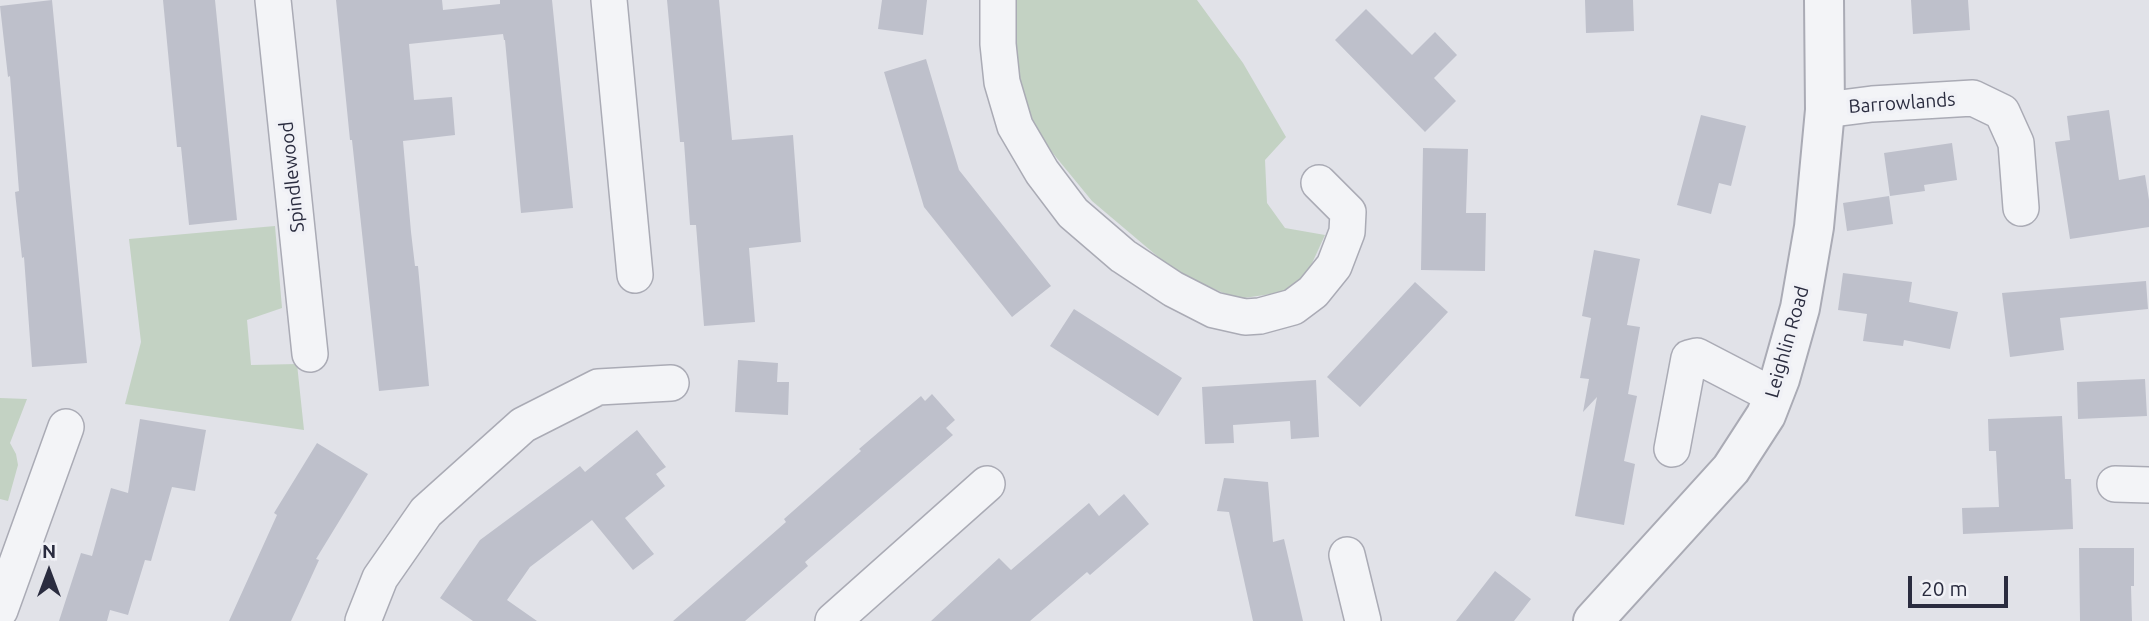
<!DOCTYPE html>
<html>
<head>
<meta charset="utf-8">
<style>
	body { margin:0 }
	#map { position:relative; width:2149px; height:621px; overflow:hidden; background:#e1e2e8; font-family:Ubuntu,sans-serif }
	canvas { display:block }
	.north { position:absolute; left:14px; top:537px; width:70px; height:70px; -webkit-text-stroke:5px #f0f1f6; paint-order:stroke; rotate:0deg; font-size:19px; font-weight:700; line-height:28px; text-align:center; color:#2a2c3f }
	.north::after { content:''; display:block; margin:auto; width:24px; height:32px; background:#2a2c3f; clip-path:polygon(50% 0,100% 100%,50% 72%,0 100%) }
	.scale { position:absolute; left:1908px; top:576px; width:100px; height:32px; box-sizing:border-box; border:4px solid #2a2c3f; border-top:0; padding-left:9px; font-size:21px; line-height:24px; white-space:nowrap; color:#2a2c3f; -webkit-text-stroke:5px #f0f1f6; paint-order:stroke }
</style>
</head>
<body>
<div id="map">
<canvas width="2149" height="621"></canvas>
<div class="north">N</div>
<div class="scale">20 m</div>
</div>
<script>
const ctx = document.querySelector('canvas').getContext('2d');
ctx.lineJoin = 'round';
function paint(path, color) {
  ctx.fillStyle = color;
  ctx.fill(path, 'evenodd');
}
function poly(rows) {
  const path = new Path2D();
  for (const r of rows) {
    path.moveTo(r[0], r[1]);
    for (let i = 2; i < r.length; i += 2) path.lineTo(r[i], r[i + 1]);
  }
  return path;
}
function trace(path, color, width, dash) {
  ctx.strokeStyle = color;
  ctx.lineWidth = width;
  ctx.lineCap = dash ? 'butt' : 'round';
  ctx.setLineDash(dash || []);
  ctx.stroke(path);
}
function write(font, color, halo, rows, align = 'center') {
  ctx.font = font + ' Ubuntu,sans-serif';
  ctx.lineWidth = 7;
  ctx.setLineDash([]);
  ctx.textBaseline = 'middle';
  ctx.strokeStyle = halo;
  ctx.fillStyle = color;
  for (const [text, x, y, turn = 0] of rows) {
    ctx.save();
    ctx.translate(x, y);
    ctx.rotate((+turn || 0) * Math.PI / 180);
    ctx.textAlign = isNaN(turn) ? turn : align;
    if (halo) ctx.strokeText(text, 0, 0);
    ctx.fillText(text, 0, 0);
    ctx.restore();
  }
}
paint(poly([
	[1011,0,1197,0,1243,63,1286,137,1265,160,1267,203,1285,228,1325,235,1308,272,1285,292,1237,299,1176,272,1092,201,1033,129,1011,55],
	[275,226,282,308,247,320,251,365,297,364,304,430,125,404,141,342,129,239],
	[0,398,27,399,10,443,16,454,18,465,8,501,0,499]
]), '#c3d2c3');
paint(poly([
	[52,0,87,363,32,367,24,257,22,258,15,192,19,191,10,76,8,77,0,6],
	[163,0,215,0,237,220,189,225,181,147,177,147],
	[336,0,442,0,443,10,500,4,500,0,552,0,573,208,521,213,505,40,504,40,503,34,409,44,414,100,452,97,455,135,403,141,411,232,415,266,418,266,429,386,379,391,352,140,350,140],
	[667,0,719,0,732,140,793,135,801,242,749,248,755,322,704,326,696,225,690,225,684,142,680,142],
	[882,0,927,0,923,35,878,29],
	[1585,0,1633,0,1634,31,1586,33],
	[1911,0,1968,0,1970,30,1913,34],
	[1366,9,1412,55,1435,32,1457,55,1434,78,1456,101,1425,132,1335,40],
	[926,59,959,170,1051,286,1012,317,924,207,884,72],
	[2109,110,2119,180,2145,175,2149,200,2149,227,2070,239,2055,142,2070,140,2067,116],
	[1701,115,1746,126,1731,186,1719,183,1711,214,1677,205],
	[1952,143,1957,180,1924,185,1925,191,1890,196,1884,153],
	[1423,148,1468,149,1466,213,1486,213,1485,271,1421,270],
	[1889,196,1893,224,1847,231,1843,203],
	[1594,250,1640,259,1627,325,1640,327,1628,394,1637,396,1624,461,1635,464,1624,525,1575,516,1597,397,1583,412,1589,379,1580,378,1591,318,1582,316],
	[1843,273,1912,282,1909,302,1958,312,1950,349,1904,340,1903,346,1863,341,1867,314,1838,310],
	[2146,281,2148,309,2060,318,2064,350,2010,357,2002,293],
	[1415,282,1448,312,1360,407,1327,377],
	[1074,309,1182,378,1158,416,1050,346],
	[738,360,778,363,777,382,789,382,788,415,735,412],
	[2145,379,2147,416,2078,419,2077,382],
	[1316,380,1319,437,1291,439,1290,421,1233,425,1234,443,1205,444,1202,387],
	[932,394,955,420,946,428,953,435,805,562,808,566,745,621,673,621,786,522,784,519,861,451,859,449,921,396,925,401],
	[2062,416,2065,479,2071,479,2073,529,1963,534,1962,508,1999,507,1996,451,1989,451,1988,419],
	[140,419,206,430,195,491,172,487,151,561,145,560,128,615,110,610,107,621,59,621,81,553,92,556,111,488,128,493],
	[637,430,666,467,656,474,665,486,625,518,654,554,633,570,592,520,530,567,507,600,537,621,473,621,440,598,480,540,580,466,585,472],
	[317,443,368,474,316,559,319,560,291,621,229,621,277,515,274,513],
	[1224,478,1268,482,1273,542,1284,539,1303,621,1253,621,1229,512,1217,511],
	[1124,494,1149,524,1090,575,1087,572,1030,621,931,621,999,558,1011,570,1089,503,1099,516],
	[2079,548,2134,548,2134,586,2131,586,2132,621,2080,621],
	[1495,571,1531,599,1514,621,1456,621]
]), '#bec0cb');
const minor = poly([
	[273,0,310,354],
	[609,0,635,275],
	[998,0,998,44,1002,82,1015,126,1042,172,1073,213,1123,256,1173,289,1214,310,1245,317,1260,316,1293,307,1313,292,1334,266,1347,232,1348,212,1319,183],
	[1825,110,1872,104,1973,98,2002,112,2016,143,2021,208],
	[1672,449,1689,358,1697,356,1774,396],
	[2115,484,2149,485],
	[1347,555,1363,621],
	[0,610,66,427],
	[363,621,380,578,426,512,523,425,598,387,671,383],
	[833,621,987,484]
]);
const tertiary = poly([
	[1593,621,1731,469,1766,415,1780,379,1800,308,1814,227,1825,110,1824,0]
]);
trace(minor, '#aaabb5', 38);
trace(tertiary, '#aaabb5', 42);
trace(minor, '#f3f4f7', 35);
trace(tertiary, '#f3f4f7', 38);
write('19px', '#2a2c3f', '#f0f1f6', [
	["Barrowlands",1902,103,-4],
	["Spindlewood",292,177,-96],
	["Leighlin Road",1787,342,-74]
]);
</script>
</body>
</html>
